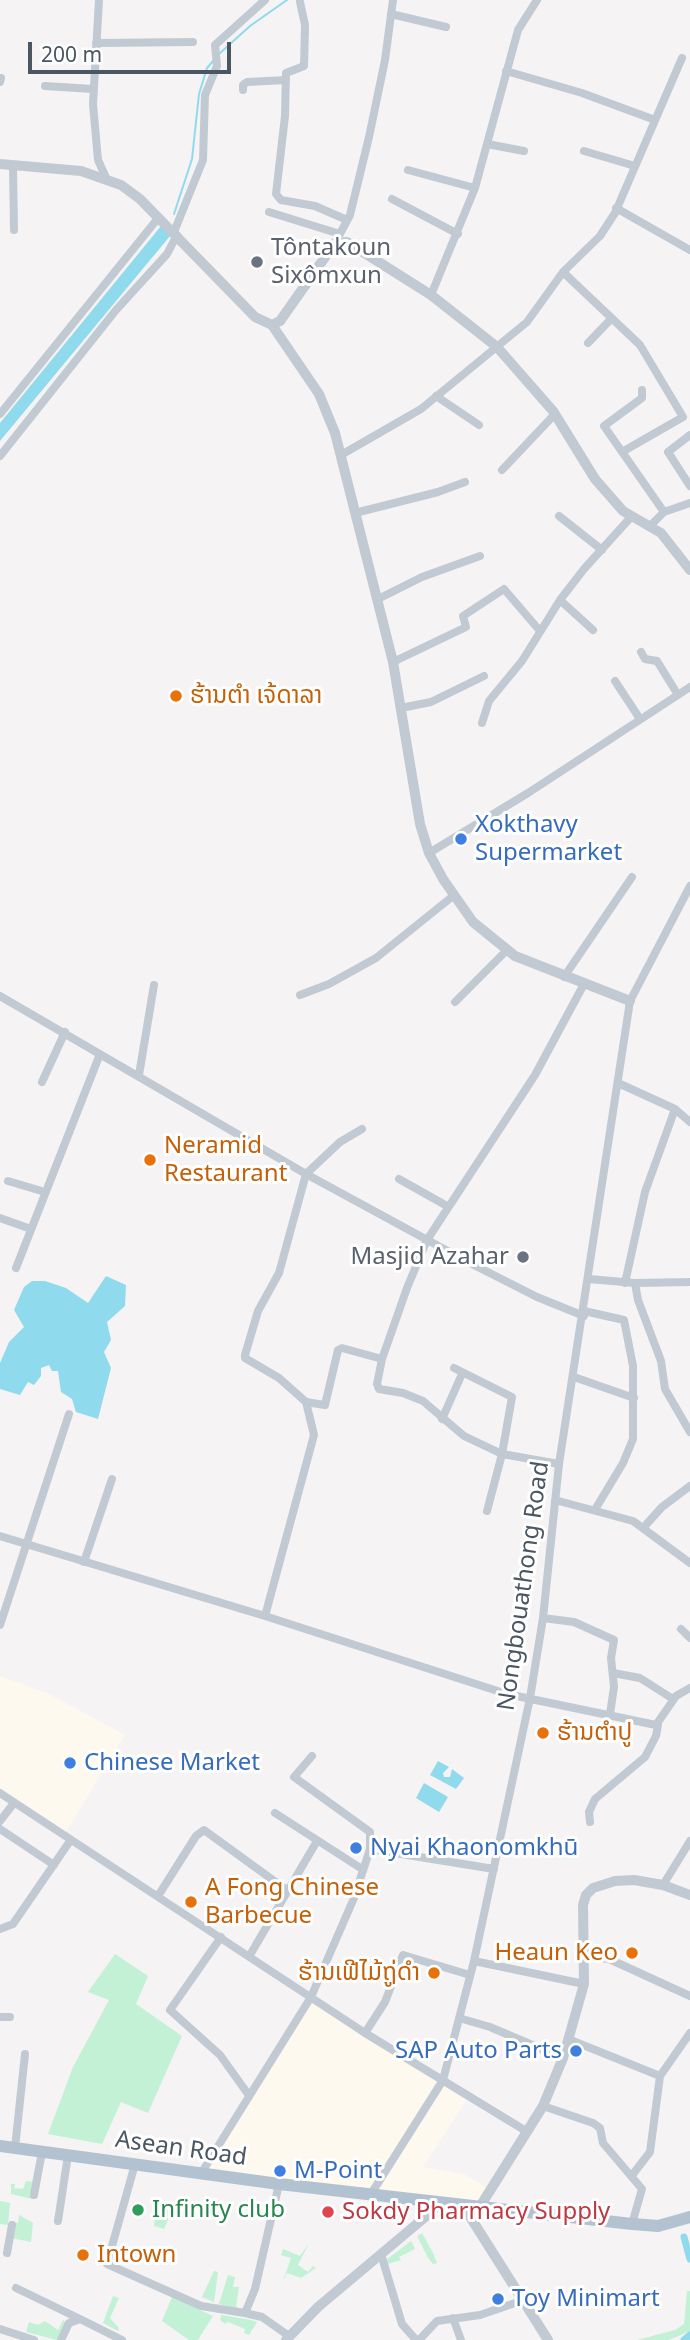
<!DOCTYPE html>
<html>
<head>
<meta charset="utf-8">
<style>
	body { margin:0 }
	#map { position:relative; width:690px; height:2340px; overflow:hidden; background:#f5f3f3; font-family:"Noto Sans",sans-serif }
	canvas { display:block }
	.scale { position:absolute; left:28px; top:42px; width:203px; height:32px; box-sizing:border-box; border:4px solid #4a5661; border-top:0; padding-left:9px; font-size:21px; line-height:24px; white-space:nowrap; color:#4a5661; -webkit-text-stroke:5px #fff; paint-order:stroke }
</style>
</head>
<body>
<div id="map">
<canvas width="690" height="2340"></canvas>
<div class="scale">200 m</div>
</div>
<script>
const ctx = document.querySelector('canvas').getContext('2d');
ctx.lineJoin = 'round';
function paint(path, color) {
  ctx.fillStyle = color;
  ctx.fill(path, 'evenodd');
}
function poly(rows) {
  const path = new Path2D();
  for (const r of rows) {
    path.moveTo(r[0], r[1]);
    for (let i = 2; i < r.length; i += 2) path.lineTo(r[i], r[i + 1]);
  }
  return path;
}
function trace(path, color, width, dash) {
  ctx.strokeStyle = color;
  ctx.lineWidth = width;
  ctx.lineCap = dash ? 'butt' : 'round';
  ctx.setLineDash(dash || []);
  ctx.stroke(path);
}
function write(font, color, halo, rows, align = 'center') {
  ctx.font = font + ' "Noto Sans","Noto Sans Lao",sans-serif';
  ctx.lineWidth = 6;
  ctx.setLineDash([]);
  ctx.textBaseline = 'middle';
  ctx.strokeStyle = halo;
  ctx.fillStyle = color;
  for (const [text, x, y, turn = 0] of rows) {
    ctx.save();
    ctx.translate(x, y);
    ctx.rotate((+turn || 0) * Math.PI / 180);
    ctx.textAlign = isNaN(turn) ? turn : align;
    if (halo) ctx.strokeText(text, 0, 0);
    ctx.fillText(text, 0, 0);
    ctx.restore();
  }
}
paint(poly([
	[0,1676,49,1694,125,1735,66,1832,0,1789],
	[311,1997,468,2098,423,2167,464,2174,491,2190,481,2205,202,2172]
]), '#fdf9ef');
paint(poly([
	[115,1954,148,1976,136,2004,182,2036,148,2113,121,2102,102,2144,48,2134,73,2067,109,2000,88,1992],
	[26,2181,35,2182,32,2199,11,2194,11,2184,15,2184,14,2188,23,2189],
	[0,2201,10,2203,8,2225,0,2224],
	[156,2204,172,2211,164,2229,154,2226],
	[19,2215,33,2223,31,2242,11,2238,14,2222,18,2223],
	[422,2233,433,2253,437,2263,433,2264,428,2258,417,2236],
	[411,2241,415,2249,399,2257,401,2260,388,2264,386,2260],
	[309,2243,298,2265,308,2272,313,2266,316,2268,301,2278,287,2273,283,2281,291,2258,281,2255,283,2249,300,2256],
	[214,2271,218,2272,214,2302,202,2297],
	[228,2275,235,2277,233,2287,239,2287,236,2306,239,2309,219,2304],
	[687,2291,690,2291,690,2331,669,2340,637,2340,675,2330,684,2324],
	[113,2296,119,2298,110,2318,119,2328,118,2331,103,2323],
	[172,2297,213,2316,198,2340,189,2340,162,2321],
	[221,2315,251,2320,257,2322,249,2335,244,2333,245,2329,228,2322,225,2324,220,2320],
	[63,2320,66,2322,57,2340,26,2332,29,2322,38,2325,45,2321,58,2330]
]), '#c3f1d5');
paint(poly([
	[161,226,170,236,0,441,0,423],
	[106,1276,126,1285,125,1306,107,1322,111,1340,104,1352,111,1368,98,1419,76,1412,72,1399,61,1392,58,1371,52,1371,49,1365,41,1368,41,1376,34,1385,28,1382,20,1395,0,1389,0,1363,9,1342,24,1327,14,1310,24,1287,32,1281,45,1281,66,1288,88,1303],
	[438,1761,449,1767,443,1773,444,1777,450,1777,452,1769,464,1778,456,1789,430,1775],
	[424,1783,448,1797,439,1812,416,1798]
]), '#90daee');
trace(poly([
	[219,54,250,26,287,0],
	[174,214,192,159,199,94,207,68,213,61]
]), '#90daee', 2);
trace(poly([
	[684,2237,690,2259],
	[684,2340,690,2335]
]), '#90daee', 7);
trace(poly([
	[99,0,93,104,98,160,107,180],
	[300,2,305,25,304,66,286,73,285,116,276,194,281,200,315,206,347,220],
	[391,14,446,27],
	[96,43,193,42],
	[506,71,582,93,655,120],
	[0,82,1,78],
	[45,86,93,89],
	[243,90,243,85,247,82,286,80],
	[487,144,524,151],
	[584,151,635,166],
	[13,166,14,230],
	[408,170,475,188],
	[392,199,458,234],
	[616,208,690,250],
	[269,212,340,234],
	[174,232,203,160,205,95,217,66,215,45,265,0],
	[335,243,350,215,369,137,385,60,393,0],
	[563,272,640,345,683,417,622,452],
	[431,295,475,188,518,30,537,0],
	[588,343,611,319],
	[642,390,642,398,604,426,664,512],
	[436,396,479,425],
	[0,414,159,217],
	[690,435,668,452,690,486],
	[341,455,421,409,527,322,563,272,600,236,615,213,682,58],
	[0,456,116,310,167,254,177,235],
	[502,470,555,414],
	[355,513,438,492,465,482],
	[559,516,602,550],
	[651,525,664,512,690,503],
	[378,599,422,577,480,556],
	[560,600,593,630],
	[641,652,645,659,657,661,678,695],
	[393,662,466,627,463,616,504,589,540,631],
	[615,681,640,719],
	[401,708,431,702,484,676],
	[482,723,489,701,522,661,560,600,584,569,631,517],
	[429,853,528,793,690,687],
	[564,977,632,877],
	[300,995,329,984,376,958,453,896],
	[0,996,306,1174,466,1261,537,1297,584,1316],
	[455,1002,507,950],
	[139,1075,154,985],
	[42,1082,65,1032],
	[618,1083,675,1109,690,1122],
	[399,1179,447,1206],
	[8,1181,45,1192],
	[0,1218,31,1229],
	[16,1268,100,1054],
	[589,1279,635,1283,690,1282],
	[625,1283,645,1192,675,1109],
	[635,1283,638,1300,661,1361,665,1389,690,1432],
	[584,1311,624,1320,633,1366,633,1439,623,1463,596,1508],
	[454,1368,512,1397,502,1454,487,1511],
	[574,1377,634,1398],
	[306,1402,325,1405,338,1350,342,1348,382,1359],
	[442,1419,462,1374],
	[559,1464,502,1454,464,1436,423,1401,403,1393,379,1389,377,1384,382,1359,407,1288,427,1240,535,1075,584,984],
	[555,1500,633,1521,690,1563],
	[644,1527,662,1507,690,1486],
	[0,1536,265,1616,507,1694,656,1725,676,1696,690,1688],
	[84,1562,112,1479],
	[265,1616,314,1435,306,1402,279,1378,245,1358,245,1355,258,1311,279,1273,306,1174,340,1142,362,1129],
	[543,1618,574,1622,614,1640,611,1658,614,1687,610,1714],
	[0,1625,69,1414],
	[681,1629,690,1638],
	[613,1673,640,1678,673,1699],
	[0,1793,365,2033,526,2131],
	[275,1813,362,1869],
	[0,1821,14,1803],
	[590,1822,589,1812,595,1799,645,1757,656,1736,658,1725],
	[0,1829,54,1865],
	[370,1849,494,1869],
	[663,1885,690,1841],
	[158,1896,196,1836,204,1830,288,1891],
	[0,1929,13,1924,70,1841],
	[221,1937,170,2010,220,2055,248,2094],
	[250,1955,317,1841],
	[584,1956,609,1959,690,1996],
	[474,1961,584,1984],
	[0,2017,10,2017],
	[459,2018,490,2027,563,2058],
	[365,2033,385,2002,403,1955,470,1975],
	[568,2039,660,2076],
	[543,2106,593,2123,600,2128,603,2143,642,2189,632,2224],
	[15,2148,25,2054],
	[135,2164,107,2264,201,2306,245,2313],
	[202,2172,311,1997,354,1898,370,1849,370,1832,294,1777,312,1756],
	[633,2174,650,2152,660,2076,690,2033],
	[279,2184,255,2289,245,2313,262,2317,289,2336],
	[371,2194,443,2080,474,1961,530,1698,543,1618,559,1464,630,1001,690,886],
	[34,2195,42,2152],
	[58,2221,68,2155],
	[7,2253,12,2225],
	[381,2254,402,2324,416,2340],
	[16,2288,80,2319],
	[453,2318,461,2340],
	[0,2329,34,2340],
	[61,2340,69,2323,80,2319,122,2340],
	[419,2340,437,2321,480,2315,521,2301]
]), '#c1cad2', 8);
trace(poly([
	[0,164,81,171,121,185,140,199,255,317,272,325,319,394,335,433,393,662,420,824,429,853,443,879,473,922,515,956,630,1001],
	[272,325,280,321,335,243,347,242,431,295,497,347,553,411,595,479,623,511,661,533,690,570],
	[462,2204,548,2340],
	[481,2205,543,2106,563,2058,584,1984,583,1905,586,1895,593,1888,615,1881,634,1880,663,1885,690,1895],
	[286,2340,318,2307,443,2202]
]), '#c1cad2', 10);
trace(poly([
	[0,2146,279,2184,632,2224,658,2226,690,2217]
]), '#b3c2d1', 12);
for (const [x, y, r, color] of [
	[257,262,7,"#6b7280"],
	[176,696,7,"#e8710a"],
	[461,839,7,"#3f7fe0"],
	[150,1160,7,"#e8710a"],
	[523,1257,7,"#6b7280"],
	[543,1733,7,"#e8710a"],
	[70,1763,7,"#3f7fe0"],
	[356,1848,7,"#3f7fe0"],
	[191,1902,7,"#e8710a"],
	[632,1953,7,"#e8710a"],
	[434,1973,7,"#e8710a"],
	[576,2051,7,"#3f7fe0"],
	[280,2171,7,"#3f7fe0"],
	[138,2210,7,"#2e9e5b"],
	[328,2212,7,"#e0444e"],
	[83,2255,7,"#e8710a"],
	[498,2299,7,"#3f7fe0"]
]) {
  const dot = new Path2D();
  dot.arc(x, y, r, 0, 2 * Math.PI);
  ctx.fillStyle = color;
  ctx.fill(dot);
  trace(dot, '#fff', 2.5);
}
write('24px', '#5b616d', '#fff', [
	["Tôntakoun",271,248],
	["Sixômxun",271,276],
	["Masjid Azahar",509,1257,"right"]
], 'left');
write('24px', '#c56008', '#fff', [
	["ຮ້ານຕຳ ເຈ້ດາລາ",190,696],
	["Neramid",164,1146],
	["Restaurant",164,1174],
	["ຮ້ານຕຳປູ",557,1733],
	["A Fong Chinese",205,1888],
	["Barbecue",205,1916],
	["Heaun Keo",618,1953,"right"],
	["ຮ້ານເຟີໄມ້ຖູ່ດຳ",420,1973,"right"],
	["Intown",97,2255]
], 'left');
write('24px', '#366cbe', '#fff', [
	["Xokthavy",475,825],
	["Supermarket",475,853],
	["Chinese Market",84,1763],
	["Nyai Khaonomkhū",370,1848],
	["SAP Auto Parts",562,2051,"right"],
	["M-Point",294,2171],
	["Toy Minimart",512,2299]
], 'left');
write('24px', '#4a5661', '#fff', [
	["Nongbouathong Road",524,1586,-82],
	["Asean Road",181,2149,8]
]);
write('24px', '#27864d', '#fff', [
	["Infinity club",152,2210]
], 'left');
write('24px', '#be3a42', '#fff', [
	["Sokdy Pharmacy Supply",342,2212]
], 'left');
</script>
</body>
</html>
